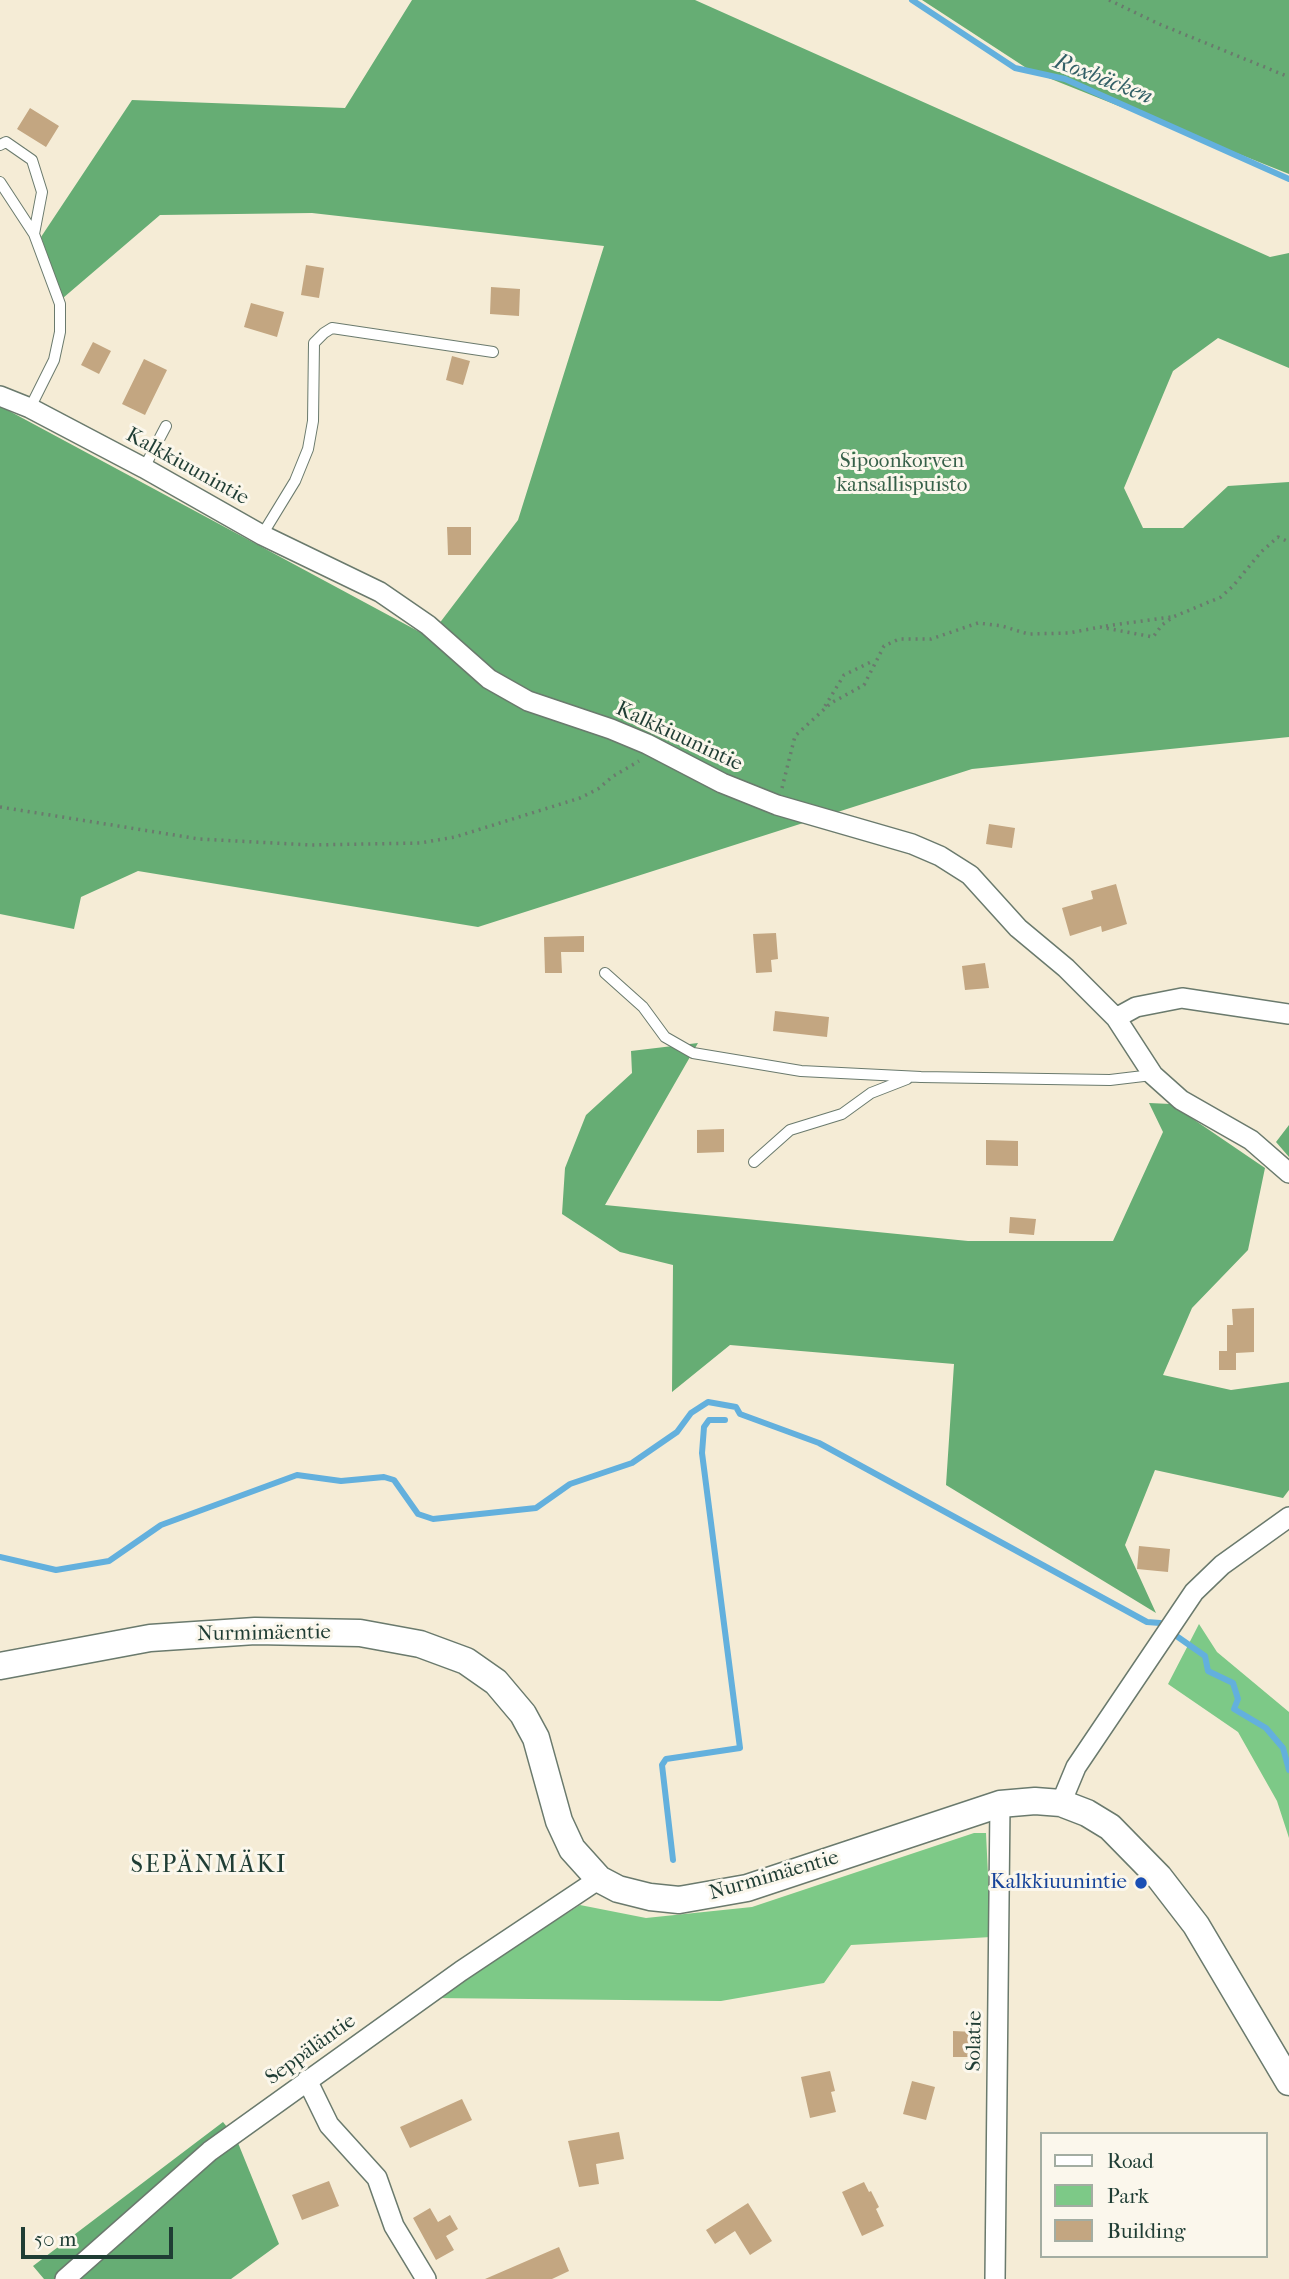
<!DOCTYPE html>
<html>
<head>
<meta charset="utf-8">
<style>
	body { margin:0 }
	#map { position:relative; width:1289px; height:2279px; overflow:hidden; background:#f5ecd6; font-family:"IM FELL French Canon",serif }
	canvas { display:block }
	.legend { position:absolute; left:1040px; top:2132px; width:228px; height:126px; box-sizing:border-box; background:#fbf7ec; border:2px solid #a3ada2; margin:0; padding:9px 12px; list-style:none; font-size:21px; color:#1f3d34 }
	.legend li { display:flex; align-items:center; gap:14px; height:35px }
	.legend b { width:35px; border:2px solid #a3ada2 }
	.scale { position:absolute; left:21px; top:2227px; width:152px; height:32px; box-sizing:border-box; border:4px solid #1f3d34; border-top:0; padding-left:9px; font-size:21px; line-height:24px; white-space:nowrap; color:#1f3d34; -webkit-text-stroke:5px #fbf7ec; paint-order:stroke }
</style>
</head>
<body>
<div id="map">
<canvas width="1289" height="2279"></canvas>
<ul class="legend">
<li><b style="height:9px;background:#fff"></b>Road</li>
<li><b style="height:19px;background:#7dc987"></b>Park</li>
<li><b style="height:19px;background:#c3a681"></b>Building</li>
</ul>
<div class="scale">50 m</div>
</div>
<script>
const ctx = document.querySelector('canvas').getContext('2d');
ctx.lineJoin = 'round';
function paint(path, color) {
  ctx.fillStyle = color;
  ctx.fill(path, 'evenodd');
}
function poly(rows) {
  const path = new Path2D();
  for (const r of rows) {
    path.moveTo(r[0], r[1]);
    for (let i = 2; i < r.length; i += 2) path.lineTo(r[i], r[i + 1]);
  }
  return path;
}
function trace(path, color, width, dash) {
  ctx.strokeStyle = color;
  ctx.lineWidth = width;
  ctx.lineCap = dash ? 'butt' : 'round';
  ctx.setLineDash(dash || []);
  ctx.stroke(path);
}
function write(font, color, halo, rows, align = 'center') {
  ctx.font = font + ' "IM FELL French Canon",serif';
  ctx.lineWidth = 6;
  ctx.setLineDash([]);
  ctx.textBaseline = 'middle';
  ctx.strokeStyle = halo;
  ctx.fillStyle = color;
  for (const [text, x, y, turn = 0] of rows) {
    ctx.save();
    ctx.translate(x, y);
    ctx.rotate((+turn || 0) * Math.PI / 180);
    ctx.textAlign = isNaN(turn) ? turn : align;
    if (halo) ctx.strokeText(text, 0, 0);
    ctx.fillText(text, 0, 0);
    ctx.restore();
  }
}
paint(poly([
	[1199,1624,1217,1652,1289,1712,1289,1838,1277,1801,1238,1732,1168,1684],
	[974,1833,986,1833,991,1937,851,1945,824,1983,721,2001,433,1998,580,1905,646,1918,752,1907]
]), '#7dc987');
paint(poly([
	[412,0,695,0,1270,257,1289,253,1289,368,1218,338,1173,371,1124,488,1143,528,1183,528,1228,486,1289,482,1289,737,972,769,478,927,138,871,81,897,74,929,0,914,0,406,429,637,518,520,604,246,312,213,160,215,63,298,41,237,132,100,345,108],
	[922,0,1289,0,1289,174,1031,71],
	[698,1043,605,1205,968,1241,1113,1241,1163,1132,1149,1103,1171,1104,1265,1168,1248,1250,1192,1308,1163,1375,1231,1390,1289,1382,1289,1490,1283,1498,1155,1470,1125,1545,1156,1613,946,1485,954,1364,730,1345,672,1392,673,1265,620,1252,562,1214,565,1168,586,1115,632,1073,631,1051],
	[1289,1125,1289,1157,1276,1142],
	[223,2122,236,2138,279,2244,231,2279,44,2279,33,2266]
]), '#66ad74');
trace(poly([
	[912,0,1015,68,1065,79,1289,179],
	[0,1557,56,1570,109,1561,161,1525,297,1475,341,1481,384,1477,394,1480,418,1514,433,1519,536,1508,570,1484,632,1463,677,1432,691,1413,708,1402,736,1407,740,1414,819,1443,1147,1622,1160,1623],
	[1175,1635,1205,1656,1208,1671,1233,1683,1238,1699,1234,1709,1266,1728,1283,1748,1289,1770],
	[673,1860,662,1765,666,1759,740,1748,702,1453,704,1427,709,1420,725,1420]
]), '#63b0dd', 6);
paint(poly([
	[30,108,59,126,46,147,17,129],
	[306,265,324,268,319,298,301,295],
	[491,287,520,289,519,316,490,314],
	[251,303,284,312,277,337,244,327],
	[93,342,111,351,99,374,81,365],
	[452,356,470,361,463,385,446,380],
	[144,359,167,370,145,415,122,404],
	[447,527,471,527,471,555,448,555],
	[989,824,1015,828,1012,848,986,844],
	[1116,884,1127,924,1102,932,1101,926,1070,936,1062,908,1093,899,1091,891],
	[776,933,778,959,771,960,772,972,756,973,753,934],
	[584,936,584,952,561,952,562,973,545,973,544,937],
	[985,963,989,988,965,990,962,966],
	[775,1011,829,1017,827,1037,773,1031],
	[724,1129,724,1152,697,1153,697,1130],
	[986,1140,1018,1141,1018,1166,986,1165],
	[1010,1217,1036,1219,1034,1235,1009,1233],
	[1254,1308,1254,1352,1236,1353,1236,1370,1219,1370,1219,1351,1227,1351,1227,1325,1233,1325,1232,1309],
	[1139,1546,1170,1549,1168,1572,1137,1569],
	[953,2031,974,2032,973,2057,953,2057],
	[830,2071,835,2091,831,2092,836,2112,810,2118,801,2077],
	[912,2081,935,2087,926,2120,903,2114],
	[462,2099,472,2120,410,2148,400,2127],
	[619,2132,624,2159,596,2164,599,2184,579,2187,568,2141],
	[329,2181,339,2206,302,2220,292,2195],
	[864,2182,869,2192,871,2191,879,2207,876,2209,884,2226,862,2236,842,2192],
	[748,2203,772,2241,750,2255,735,2231,715,2244,706,2230],
	[430,2208,438,2222,450,2215,458,2229,446,2236,454,2250,436,2260,413,2218],
	[559,2247,569,2271,552,2279,485,2279]
]), '#c3a681');
const lane = poly([
	[0,145,6,142,32,160,42,192,34,234],
	[0,182,34,234,60,304,60,332,54,360,30,408],
	[144,468,166,426],
	[262,535,295,481,308,449,313,421,314,343,324,333,332,328,493,352],
	[605,973,643,1007,665,1037,693,1053,801,1071,921,1077,1110,1080,1152,1075],
	[754,1162,790,1130,842,1114,871,1093,907,1079]
]);
const street = poly([
	[0,396,30,408,144,468,262,535,380,592,428,625,489,679,528,701,611,729,647,744,722,783,777,805,912,844,940,856,970,875,1018,928,1066,968,1116,1018,1153,1075,1181,1100,1251,1140,1289,1173],
	[1116,1018,1136,1007,1182,998,1289,1014],
	[1061,1803,1076,1767,1194,1592,1222,1565,1289,1517],
	[307,2080,329,2125,377,2178,394,2226,426,2279],
	[65,2279,210,2151,461,1971,599,1879],
	[995,2279,1000,1804]
]);
const secondary = poly([
	[0,1666,150,1638,255,1631,360,1633,420,1644,466,1661,496,1682,523,1714,536,1738,559,1821,572,1849,599,1879,618,1889,650,1897,679,1900,747,1888,1000,1804,1035,1801,1061,1803,1087,1813,1110,1827,1159,1877,1196,1925,1289,2082]
]);
trace(lane, '#6a7a6d', 12);
trace(street, '#6a7a6d', 22);
trace(secondary, '#6a7a6d', 29);
trace(poly([
	[1109,0,1159,24,1289,77],
	[1106,626,1171,617],
	[825,706,844,675,873,661],
	[782,788,795,736,831,703,864,685,884,646,899,639,931,639,978,623,1002,626,1028,634,1069,633,1100,627,1153,637,1162,625,1173,617,1221,597,1233,586,1261,552,1278,537,1289,542],
	[0,807,199,839,310,845,420,843,455,837,580,798,598,789,612,777,639,761]
]), '#6a7a6d', 3.5, [2, 5]);
trace(lane, '#fff', 10);
trace(street, '#fff', 19);
trace(secondary, '#fff', 26);
for (const [x, y, r, color] of [
	[1141,1883,7,"#1a4fb4"]
]) {
  const dot = new Path2D();
  dot.arc(x, y, r, 0, 2 * Math.PI);
  ctx.fillStyle = color;
  ctx.fill(dot);
  trace(dot, '#fbf7ec', 2.5);
}
write('21px', '#366049', '#fbf7ec', [
	["Sipoonkorven",902,462],
	["kansallispuisto",902,486]
]);
write('21px', '#1f3d34', '#fbf7ec', [
	["Kalkkiuunintie",187,467,29],
	["Kalkkiuunintie",679,737,25],
	["Nurmimäentie",264,1634,-1],
	["Nurmimäentie",774,1876,-16],
	["Solatie",975,2041,-89],
	["Seppäläntie",311,2050,-36]
]);
write('21px', '#164399', '#fbf7ec', [
	["Kalkkiuunintie",1127,1883]
], 'right');
write('italic 23px', '#336067', '#fbf7ec', [
	["Roxbäcken",1103,80,21]
]);
ctx.letterSpacing = '2px';
write('24px', '#1f3d34', '#fbf7ec', [
	["SEPÄNMÄKI",209,1866]
]);
ctx.letterSpacing = '0px';
</script>
</body>
</html>
